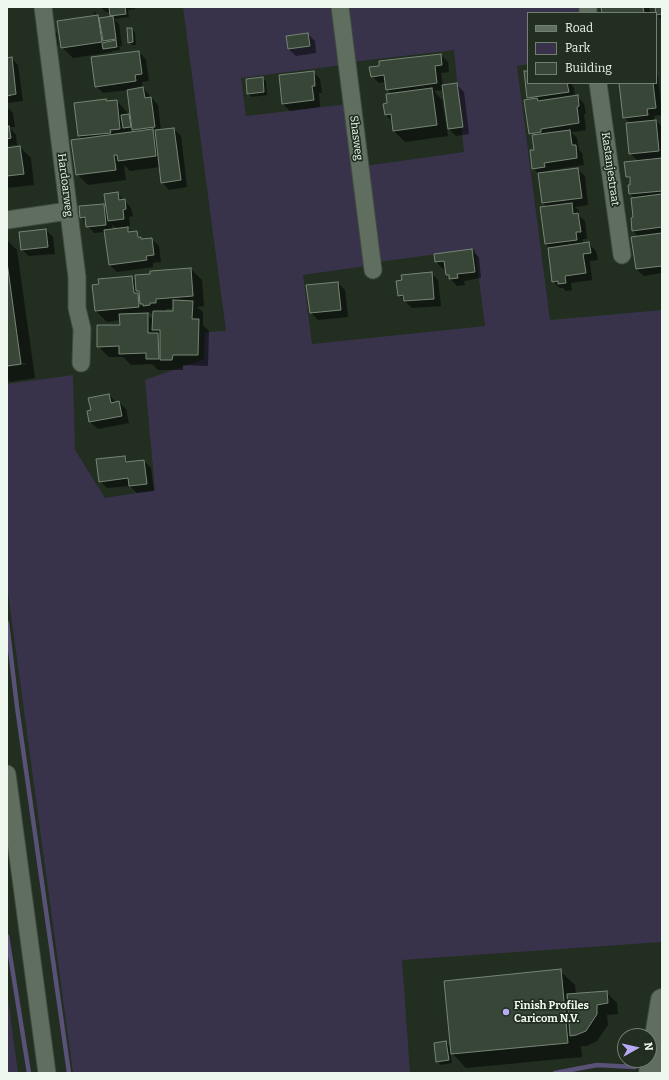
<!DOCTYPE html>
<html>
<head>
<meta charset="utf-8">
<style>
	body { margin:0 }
	#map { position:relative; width:669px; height:1080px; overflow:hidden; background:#212e20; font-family:Bitter,serif }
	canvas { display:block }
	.frame { position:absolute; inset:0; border:8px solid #eff8ee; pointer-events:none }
	.legend { position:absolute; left:527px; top:12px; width:130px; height:72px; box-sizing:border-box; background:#212e20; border:1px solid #737f72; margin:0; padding:5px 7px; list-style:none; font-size:12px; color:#eff8ee }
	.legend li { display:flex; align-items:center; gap:8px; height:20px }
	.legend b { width:20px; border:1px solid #737f72 }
	.north { position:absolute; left:617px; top:1028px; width:40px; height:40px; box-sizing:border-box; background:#212e20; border:1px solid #737f72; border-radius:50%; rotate:82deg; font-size:11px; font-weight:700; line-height:16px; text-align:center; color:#eff8ee }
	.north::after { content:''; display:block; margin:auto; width:14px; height:18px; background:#b9aaf7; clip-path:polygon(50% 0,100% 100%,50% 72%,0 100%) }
</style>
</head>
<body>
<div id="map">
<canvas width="669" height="1080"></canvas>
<div class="frame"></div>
<ul class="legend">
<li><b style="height:5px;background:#5f6e5f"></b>Road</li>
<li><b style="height:11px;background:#38334b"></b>Park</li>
<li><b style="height:11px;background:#384637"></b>Building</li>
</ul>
<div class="north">N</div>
</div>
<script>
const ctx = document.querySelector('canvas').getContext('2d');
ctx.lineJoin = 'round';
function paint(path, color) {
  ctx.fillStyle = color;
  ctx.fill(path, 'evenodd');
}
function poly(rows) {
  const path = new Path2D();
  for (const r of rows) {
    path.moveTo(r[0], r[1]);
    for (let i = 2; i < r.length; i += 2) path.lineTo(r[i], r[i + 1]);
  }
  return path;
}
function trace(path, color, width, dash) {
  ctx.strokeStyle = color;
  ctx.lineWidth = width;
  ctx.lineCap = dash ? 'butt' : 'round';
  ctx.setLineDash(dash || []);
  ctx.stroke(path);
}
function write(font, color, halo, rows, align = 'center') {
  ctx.font = font + ' Bitter,serif';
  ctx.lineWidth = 3.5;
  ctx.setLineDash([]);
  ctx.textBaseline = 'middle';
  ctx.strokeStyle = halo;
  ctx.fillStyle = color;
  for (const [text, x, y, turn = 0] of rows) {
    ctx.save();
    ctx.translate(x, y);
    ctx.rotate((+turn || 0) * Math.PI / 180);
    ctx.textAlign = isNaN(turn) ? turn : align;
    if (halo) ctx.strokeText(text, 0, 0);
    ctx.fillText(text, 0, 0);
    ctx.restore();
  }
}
paint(poly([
	[183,7,336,7,343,65,241,78,246,116,348,104,366,266,303,275,312,344,485,326,475,249,378,262,365,166,464,152,454,50,352,62,344,7,583,7,583,13,528,13,528,64,517,66,550,320,662,310,662,942,402,960,410,1073,73,1073,7,585,7,384,73,375,75,450,105,498,155,490,145,380,204,359,205,332,226,331],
	[7,990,18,1073,7,1073]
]), '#38334b');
paint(poly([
	[100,7,135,7,135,9,128,10,129,17,114,19,119,24,122,46,119,46,120,50,112,51,112,52,73,58,62,47,96,16,93,12,95,12,100,19,113,17,110,12,106,12],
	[602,7,649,7,650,13,603,13],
	[656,7,662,7,662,20,657,15],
	[132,29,135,32,136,45,132,45,129,42],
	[53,30,57,33,58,46,55,46],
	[308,34,315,41,316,53,296,56,288,49],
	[139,52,146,60,149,81,142,82,143,88,158,105,161,131,174,129,181,136,187,187,169,190,162,182,160,167,130,171,124,165,126,180,88,185,77,174,82,139,79,136,75,104,106,100,108,102,117,101,132,118,128,90,103,93,96,86],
	[134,130,136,132,130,133,130,131],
	[441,55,448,62,449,72,441,73,443,86,456,84,464,92,469,134,456,136,449,129,444,90,434,91,442,100,448,136,405,142,394,131,393,122,386,115,392,94,387,89,386,82,379,83,372,76],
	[11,58,18,65,23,101,7,103,7,59],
	[313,72,320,79,322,93,319,93,320,107,290,111,283,104],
	[525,72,528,72,528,83,571,83,574,88,575,97,577,96,584,104,586,114,584,114,586,130,571,132,577,138,579,150,582,153,584,165,551,170,551,172,577,169,585,176,588,205,575,207,579,211,579,216,585,221,587,239,583,239,583,244,589,244,596,251,598,260,590,261,592,280,571,283,572,290,566,291,563,288,560,288,553,281,551,249,546,244,547,207,543,203,539,174,533,168,535,150,533,137,530,134,531,100,528,97],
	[656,74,658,76,662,112,662,115,654,116,655,121,656,121,662,127,662,273,644,276,636,269,639,237,633,231,634,198,630,194,631,181,627,177,638,161,630,153,630,123,624,117,620,83,656,83],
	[262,78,266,81,267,95,252,97,248,94,247,80],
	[7,107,13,113,15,127,9,127,16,135,17,145,7,146],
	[20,147,31,158,34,185,7,188,7,149],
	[117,193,131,208,133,216,129,217,130,226,126,227,132,232,136,232,144,240,151,239,159,246,161,262,153,263,153,267,117,272,110,265,106,232,94,233,81,217,104,205,107,208],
	[112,224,117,229,113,230],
	[46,230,53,237,55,254,29,256,21,249],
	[7,240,17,250,35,378,10,382,7,379,7,367,26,364,26,363,7,365],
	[471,250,479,257,481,278,464,281,465,285,457,286,447,275,446,268,443,269,436,262],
	[191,269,202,280,204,306,197,307,203,312,203,325,209,331,208,366,183,365,183,370,158,370,152,364,131,365,123,357,109,357,98,346,121,326,120,320,107,322,96,311,131,277,137,283],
	[174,308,174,312,166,312,166,309],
	[149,312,154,315,154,320,149,316],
	[431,273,438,280,441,306,412,308,399,295],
	[338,283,345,290,348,317,318,320,311,313],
	[109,395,116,402,119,402,126,409,129,423,98,429,90,422,92,411],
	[124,457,131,463,144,461,151,468,154,491,137,493,130,486,107,488,100,481],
	[560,971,575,985,576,994,606,992,617,1003,618,1014,607,1015,608,1025,597,1041,587,1046,581,1046,582,1057,466,1068,451,1052],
	[446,1042,449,1046,452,1063,441,1065,437,1061]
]), '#0007');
trace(poly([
	[7,623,17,707,69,1073],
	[7,936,29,1073],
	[555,1073,597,1065,635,1067]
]), '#595178', 4.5);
const building = poly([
	[109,7,125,7,126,14,110,16,109,7],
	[601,7,643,7,644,13,602,13,601,7],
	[655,7,662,7,662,14,656,15,655,7],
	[98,15,102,42,61,48,57,21,98,15],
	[113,16,116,39,103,41,99,18,113,16],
	[127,28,132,28,133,42,128,43,127,28],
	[308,33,310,46,288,49,286,36,308,33],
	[116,40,117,47,103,49,102,43,116,40],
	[139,51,142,74,135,75,136,81,95,87,91,57,139,51],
	[441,54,442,65,435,66,437,83,386,90,384,75,371,77,369,67,379,66,379,61,441,54],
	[12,57,16,94,7,96,7,58,12,57],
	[314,71,315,86,312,86,314,100,282,104,279,75,314,71],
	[524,71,528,71,528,83,567,83,569,92,527,98,524,71],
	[263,77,264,92,247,94,246,79,263,77],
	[457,83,463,127,448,129,442,85,457,83],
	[619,83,653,83,656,108,647,109,648,115,623,118,619,83],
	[143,87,145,98,151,97,155,127,132,130,127,90,143,87],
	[432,88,437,125,393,131,391,114,385,115,383,104,387,103,386,94,432,88],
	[578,95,579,106,577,107,579,123,541,129,541,132,529,134,524,100,537,98,538,101,578,95],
	[106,99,106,101,117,100,120,129,110,130,111,133,78,136,74,103,106,99],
	[129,114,131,127,123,128,121,115,129,114],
	[656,120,659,151,629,154,626,123,656,120],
	[9,126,11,138,7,139,7,127,9,126],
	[174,128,181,180,161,183,155,130,174,128],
	[153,129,156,156,118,161,117,155,114,155,116,170,76,175,71,140,153,129],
	[570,130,572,145,576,145,577,158,544,163,545,167,532,169,530,150,534,150,532,135,570,130],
	[20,146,24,174,7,176,7,148,20,146],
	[662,158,662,191,629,194,628,185,630,185,630,177,626,177,624,162,662,158],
	[578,168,582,198,542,203,538,173,578,168],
	[118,192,119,200,125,199,126,209,123,210,124,219,108,221,104,194,118,192],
	[662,194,662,227,632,231,631,218,633,217,631,198,662,194],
	[572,203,573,214,578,213,581,232,576,232,577,240,545,244,540,207,572,203],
	[104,204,106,225,86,227,85,217,80,218,79,206,104,204],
	[128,227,128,232,137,231,138,237,141,237,141,239,152,238,154,255,146,256,147,260,109,265,104,230,128,227],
	[46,229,48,247,21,250,19,232,46,229],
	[662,233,662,266,636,269,631,237,662,233],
	[589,242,591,253,583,254,586,273,565,276,566,283,558,284,558,281,552,282,548,248,589,242],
	[472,249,475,272,457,274,458,278,449,279,449,275,446,275,444,261,435,262,434,254,472,249],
	[7,262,21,364,7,366,7,262],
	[191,268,193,296,156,299,156,303,150,303,150,305,143,306,143,304,140,304,139,291,136,291,135,275,150,274,150,271,191,268],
	[432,272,434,299,404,301,403,295,398,296,396,281,402,280,401,275,432,272],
	[132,276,134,293,138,293,139,307,95,311,92,285,99,284,98,279,132,276],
	[338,282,341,310,310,313,306,285,338,282],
	[173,300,193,301,192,319,199,319,198,355,173,355,172,360,160,360,160,330,152,330,153,311,173,311,173,300],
	[148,313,148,333,158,333,159,359,146,359,146,353,119,354,119,346,97,347,97,325,120,325,119,314,148,313],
	[109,394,111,403,119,401,122,416,89,422,87,411,91,410,88,398,109,394],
	[125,456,126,462,144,460,147,484,129,486,128,478,99,482,96,459,125,456],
	[561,969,568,1043,451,1054,444,981,561,969],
	[607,991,608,1003,597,1005,597,1014,586,1031,576,1035,570,1036,567,994,607,991],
	[446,1041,449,1060,436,1062,434,1043,446,1041]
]);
paint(building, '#384637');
trace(building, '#768575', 1);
const street = poly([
	[43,7,77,277,77,308,82,329,81,363],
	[340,7,373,270],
	[588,7,588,13],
	[598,83,622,255],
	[7,220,68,211],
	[7,774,47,1073]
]);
const secondary = poly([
	[650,1073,662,1000]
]);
trace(street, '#414c40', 19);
trace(secondary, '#414c40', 24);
trace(street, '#5f6e5f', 17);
trace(secondary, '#5f6e5f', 22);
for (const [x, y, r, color] of [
	[506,1012,4,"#b9aaf7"]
]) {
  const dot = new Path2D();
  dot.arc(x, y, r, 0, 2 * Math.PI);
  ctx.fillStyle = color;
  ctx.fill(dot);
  trace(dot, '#212e20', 1.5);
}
write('11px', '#eff8ee', '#212e20', [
	["Shasweg",356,138,83],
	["Kastanjestraat",610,169,82],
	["Hardoarweg",65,185,83]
]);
write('bold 11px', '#eff8ee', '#212e20', [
	["Finish Profiles",514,1006],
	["Caricom N.V.",514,1019]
], 'left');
</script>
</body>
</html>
